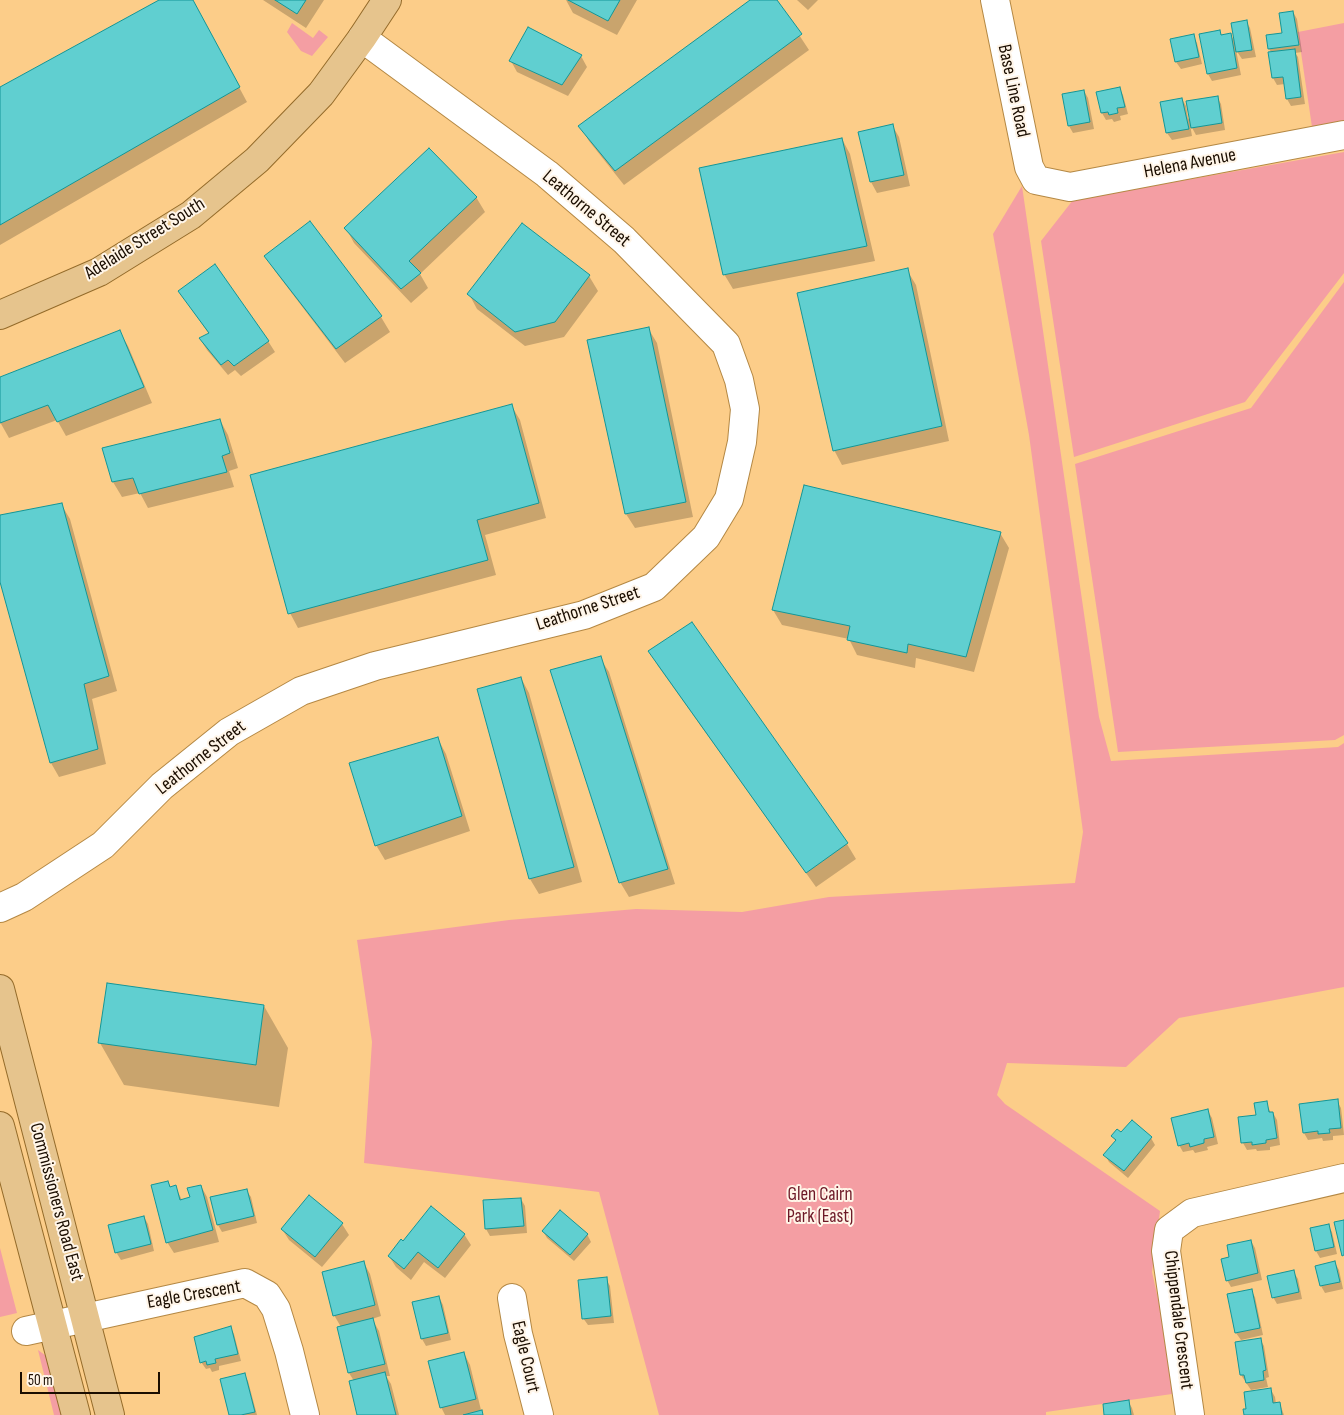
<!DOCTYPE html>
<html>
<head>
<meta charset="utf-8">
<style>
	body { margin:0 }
	#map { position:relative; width:1344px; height:1415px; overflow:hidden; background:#fccd89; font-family:"Sofia Sans Condensed",sans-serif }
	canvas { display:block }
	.scale { position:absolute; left:20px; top:1372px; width:140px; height:22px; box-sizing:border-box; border:2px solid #1a0d00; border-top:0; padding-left:6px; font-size:15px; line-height:18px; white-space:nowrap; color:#1a0d00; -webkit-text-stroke:4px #fff5e8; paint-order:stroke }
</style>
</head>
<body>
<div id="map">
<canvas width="1344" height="1415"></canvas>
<div class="scale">50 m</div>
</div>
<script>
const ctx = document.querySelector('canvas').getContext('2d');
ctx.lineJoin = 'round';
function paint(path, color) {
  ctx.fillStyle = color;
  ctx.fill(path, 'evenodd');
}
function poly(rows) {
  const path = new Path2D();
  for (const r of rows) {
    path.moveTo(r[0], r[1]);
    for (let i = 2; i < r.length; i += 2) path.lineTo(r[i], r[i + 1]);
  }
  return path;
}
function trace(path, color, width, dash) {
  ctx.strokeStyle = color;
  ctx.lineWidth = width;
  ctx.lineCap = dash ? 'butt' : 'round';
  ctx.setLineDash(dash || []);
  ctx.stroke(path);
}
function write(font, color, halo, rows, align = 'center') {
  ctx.font = font + ' "Sofia Sans Condensed",sans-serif';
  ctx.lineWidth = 4;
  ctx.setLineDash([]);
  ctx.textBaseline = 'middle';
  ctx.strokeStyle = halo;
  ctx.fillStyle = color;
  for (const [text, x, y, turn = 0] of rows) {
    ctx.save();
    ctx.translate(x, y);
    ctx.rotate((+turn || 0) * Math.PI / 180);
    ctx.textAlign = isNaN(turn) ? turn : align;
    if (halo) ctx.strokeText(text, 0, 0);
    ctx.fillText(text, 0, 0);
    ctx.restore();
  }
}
paint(poly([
	[292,23,313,38,319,30,328,37,312,56,301,51,287,32],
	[1344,23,1344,121,1312,127,1298,32],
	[1344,152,1344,273,1245,402,1074,457,1041,241,1073,200],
	[1022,186,1099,717,1111,761,1338,747,1344,743,1344,987,1179,1018,1126,1067,1007,1063,997,1095,1005,1104,1160,1211,1152,1272,1179,1393,1046,1412,1046,1415,659,1415,599,1192,364,1163,372,1042,357,940,509,920,636,909,742,912,829,897,1075,883,1083,832,1029,435,993,234],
	[1344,282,1344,735,1335,740,1118,752,1075,464,1251,408],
	[0,1248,17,1313,0,1317],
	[38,1350,49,1358,64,1415,54,1415]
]), '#f49ea3');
paint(poly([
	[161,0,192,0,247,102,0,245,0,88],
	[263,0,324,0,306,28],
	[566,0,637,0,617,35,573,13],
	[752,0,776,0,809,50,624,185,589,141,580,126],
	[797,0,818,0,808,10],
	[1293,12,1297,19,1302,52,1295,53,1298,57,1305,104,1291,106,1287,99,1285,84,1277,85,1273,78,1269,53,1272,53,1269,49,1284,34],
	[1246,21,1250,28,1256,57,1242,59,1236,50,1241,75,1212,81,1208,74,1220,31,1222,36,1230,34,1236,43],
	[1193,36,1197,43,1202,64,1181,69,1176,62],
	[581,56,587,67,568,96,517,72,511,61],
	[1119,88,1123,95,1128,114,1120,116,1121,120,1114,122,1112,119,1106,120,1102,113,1098,93],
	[1084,91,1088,98,1094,129,1073,133,1069,126,1064,95],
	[1217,97,1221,104,1225,130,1196,135,1190,124,1192,136,1172,140,1167,133,1162,103,1182,99,1186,106,1188,119],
	[892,125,899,137,910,186,877,193,871,182,860,133],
	[842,139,850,154,875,261,733,289,724,274],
	[476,197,485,212,420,274,428,288,411,303,354,243,346,228],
	[310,223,381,317,390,332,345,363,275,271,266,256],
	[907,270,916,285,949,441,842,465,834,450],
	[589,276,598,291,564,337,525,346,477,309,469,294],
	[179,291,268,341,275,352,241,376,235,370,228,375,207,350,200,339,209,334],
	[648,328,657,343,693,517,635,528,626,514],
	[119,331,128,346,152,403,66,436,57,420,9,438,0,422,0,379],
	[511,405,520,420,546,518,485,535,496,575,298,628,290,613],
	[220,420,228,435,238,468,229,471,234,487,148,508,140,493,122,497,113,482],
	[61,504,70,519,117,691,92,699,106,764,59,777,51,763,0,577,0,517],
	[1000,533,1009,548,974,672,916,658,915,668,857,655,849,639,782,625,773,610],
	[691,624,847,844,856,859,816,887,658,666,649,651],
	[600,658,609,672,675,884,629,897,620,882],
	[521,678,529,693,582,882,539,894,530,879,479,690],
	[438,739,446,754,470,831,385,860,376,845],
	[264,1006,288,1048,279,1107,124,1085,100,1043],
	[1337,1101,1341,1108,1344,1135,1333,1136,1333,1140,1323,1141,1322,1138,1308,1140,1304,1133],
	[1266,1103,1271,1113,1273,1113,1277,1120,1280,1145,1270,1147,1270,1150,1257,1151,1256,1149,1247,1150,1243,1143,1239,1118,1257,1116],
	[1208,1111,1212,1118,1218,1144,1207,1147,1208,1150,1195,1153,1193,1150,1183,1152,1179,1145],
	[1121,1134,1151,1138,1155,1145,1128,1178,1109,1162,1105,1155,1116,1142,1113,1136],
	[168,1182,171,1188,175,1186,182,1200,191,1198,201,1186,207,1197,219,1242,174,1253,167,1242],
	[246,1190,251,1197,257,1223,222,1232,218,1225,212,1198],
	[309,1197,342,1224,349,1235,322,1267,289,1240,282,1229],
	[521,1199,525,1206,527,1233,490,1236,486,1229],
	[144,1217,148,1224,154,1251,121,1260,116,1252],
	[1328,1225,1332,1232,1337,1254,1320,1258,1316,1251,1311,1229],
	[543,1231,587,1234,591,1242,574,1261,547,1238],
	[464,1234,471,1245,445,1278,424,1262,411,1280,396,1267,389,1256,403,1242],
	[1251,1241,1255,1248,1262,1280,1231,1287,1227,1280],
	[364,1263,370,1274,381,1316,372,1319,379,1331,390,1376,386,1376,391,1384,399,1415,358,1415,354,1381,349,1373,338,1328,341,1327,334,1315],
	[1335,1263,1339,1270,1343,1289,1325,1293,1321,1286],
	[1293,1271,1298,1279,1302,1299,1277,1304,1273,1297],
	[606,1279,610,1286,614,1323,588,1325,583,1318],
	[1251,1290,1255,1297,1263,1335,1241,1340,1236,1333],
	[439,1297,443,1305,451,1340,426,1346,422,1339,414,1303],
	[230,1327,234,1334,241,1361,219,1366,219,1370,212,1372,210,1368,206,1369,201,1362],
	[1260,1339,1264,1346,1269,1377,1266,1378,1268,1387,1251,1390,1241,1375],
	[464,1353,470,1365,481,1410,480,1410,483,1415,445,1415,441,1407],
	[244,1374,248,1381,257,1415,231,1415],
	[1271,1390,1275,1397,1276,1404,1280,1404,1284,1415,1245,1415],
	[1128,1401,1132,1408,1134,1415,1106,1415]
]), '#0003');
const building = poly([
	[159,0,193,0,240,87,0,225,0,87,159,0],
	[275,0,306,0,297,14,275,0],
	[568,0,620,0,608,21,568,0],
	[750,0,777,0,802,34,615,171,578,126,750,0],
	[1293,11,1299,45,1268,49,1266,35,1282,33,1279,13,1293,11],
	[1247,20,1252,50,1236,52,1231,23,1247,20],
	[528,27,582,55,562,85,509,61,528,27],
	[1220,30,1221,35,1231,33,1237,68,1207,74,1199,34,1220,30],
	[1194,34,1199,57,1175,62,1170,39,1194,34],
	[1295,49,1301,97,1286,99,1283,77,1272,78,1268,52,1295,49],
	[1120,87,1125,107,1117,108,1118,113,1109,115,1108,112,1101,113,1096,92,1120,87],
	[1084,90,1090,122,1068,126,1062,94,1084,90],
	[1218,96,1222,123,1191,128,1186,101,1218,96],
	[1182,98,1189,129,1166,133,1160,102,1182,98],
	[893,124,904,175,870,182,858,132,893,124],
	[842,138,867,246,723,275,699,168,842,138],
	[429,148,477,197,409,261,421,273,401,289,344,228,429,148],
	[310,221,382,316,336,349,264,256,310,221],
	[522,223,590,275,555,322,515,332,467,294,522,223],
	[215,264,269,341,234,366,228,360,221,365,199,338,209,333,178,291,215,264],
	[908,268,942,426,833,451,797,293,908,268],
	[649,327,686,502,625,514,587,340,649,327],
	[120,330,144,387,57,422,48,405,0,423,0,377,120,330],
	[512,404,539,503,477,520,488,560,288,614,250,475,512,404],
	[220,419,230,453,222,456,227,472,139,494,133,478,112,482,102,448,220,419],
	[804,485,1001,532,966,657,908,644,907,653,847,640,850,626,772,610,804,485],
	[62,503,109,676,84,684,98,749,50,763,0,582,0,515,62,503],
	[692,622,848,843,806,873,648,651,692,622],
	[601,656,668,869,619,883,550,670,601,656],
	[521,677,574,867,529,879,477,689,521,677],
	[438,737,462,816,375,846,349,763,438,737],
	[107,983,264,1005,256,1065,98,1043,107,983],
	[1338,1099,1341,1128,1329,1129,1330,1133,1318,1134,1318,1131,1303,1133,1299,1104,1338,1099],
	[1267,1101,1269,1112,1273,1112,1277,1138,1266,1140,1266,1143,1252,1145,1252,1142,1241,1143,1238,1117,1256,1115,1254,1103,1267,1101],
	[1208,1109,1214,1137,1204,1139,1204,1143,1190,1147,1189,1143,1178,1146,1171,1118,1208,1109],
	[1132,1120,1152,1137,1124,1171,1103,1155,1116,1140,1111,1136,1117,1129,1121,1132,1132,1120],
	[168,1181,170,1187,176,1185,180,1200,190,1197,187,1188,201,1185,213,1230,166,1243,151,1185,168,1181],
	[247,1189,254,1216,217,1225,210,1197,247,1189],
	[309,1195,343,1223,315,1257,281,1229,309,1195],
	[521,1198,524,1226,485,1229,483,1200,521,1198],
	[431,1206,465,1234,438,1268,418,1252,404,1269,388,1256,401,1239,403,1241,431,1206],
	[560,1210,588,1234,570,1255,542,1231,560,1210],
	[144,1216,151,1244,115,1253,108,1225,144,1216],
	[1344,1220,1344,1255,1342,1256,1334,1222,1344,1220],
	[1329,1224,1334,1247,1315,1251,1310,1228,1329,1224],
	[1251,1240,1258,1273,1226,1281,1221,1259,1229,1257,1227,1245,1251,1240],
	[364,1261,375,1305,333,1316,322,1272,364,1261],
	[1335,1261,1340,1282,1320,1286,1315,1266,1335,1261],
	[1294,1270,1299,1292,1272,1298,1267,1276,1294,1270],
	[607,1277,611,1316,582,1319,578,1280,607,1277],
	[1252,1289,1260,1328,1235,1333,1227,1294,1252,1289],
	[439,1296,448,1333,421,1339,412,1302,439,1296],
	[373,1318,385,1364,348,1373,337,1327,373,1318],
	[231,1326,238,1354,215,1359,216,1363,207,1365,206,1361,200,1363,194,1337,231,1326],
	[1261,1338,1266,1370,1263,1371,1264,1380,1246,1383,1244,1375,1240,1375,1235,1342,1261,1338],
	[464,1352,476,1399,440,1408,428,1361,464,1352],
	[385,1372,396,1415,357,1415,349,1381,385,1372],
	[245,1373,255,1412,241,1415,229,1415,220,1379,245,1373],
	[1271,1388,1273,1403,1280,1402,1282,1415,1244,1415,1243,1409,1246,1409,1244,1392,1271,1388],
	[1129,1400,1131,1415,1104,1415,1103,1404,1129,1400],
	[482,1410,483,1415,463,1415,482,1410]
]);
paint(building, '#60cfd0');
trace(building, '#139697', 1);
const minor = poly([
	[995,0,1029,167,1036,180,1070,187,1344,135],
	[0,908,24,897,103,845,162,786,229,732,301,691,375,666,584,615,654,587,706,537,729,499,742,442,745,409,739,380,726,344,624,240,547,174,362,38],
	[512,1298,518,1334,539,1415],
	[26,1331,245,1283,267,1295,276,1309,289,1351,305,1415],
	[1190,1415,1166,1251,1169,1230,1192,1213,1344,1178]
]);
const major = poly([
	[0,315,99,272,191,215,257,160,321,94,362,38,387,0],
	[0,989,110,1415],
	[0,1126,76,1415]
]);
trace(minor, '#b48844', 30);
trace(major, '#946b2a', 30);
trace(minor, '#fff', 28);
trace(major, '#e6c48d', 28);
write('19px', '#1a0d00', '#fff5e8', [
	["Base Line Road",1013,91,78],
	["Helena Avenue",1190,164,-11],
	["Leathorne Street",586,209,40],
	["Adelaide Street South",145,239,-32],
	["Leathorne Street",588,609,-18],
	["Leathorne Street",201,758,-38],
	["Commissioners Road East",56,1202,75],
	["Eagle Crescent",194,1295,-10],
	["Chippendale Crescent",1178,1320,83],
	["Eagle Court",525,1357,77]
]);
write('19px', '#6d1826', '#fff5e8', [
	["Glen Cairn",820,1195],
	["Park (East)",820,1217]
]);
</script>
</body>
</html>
